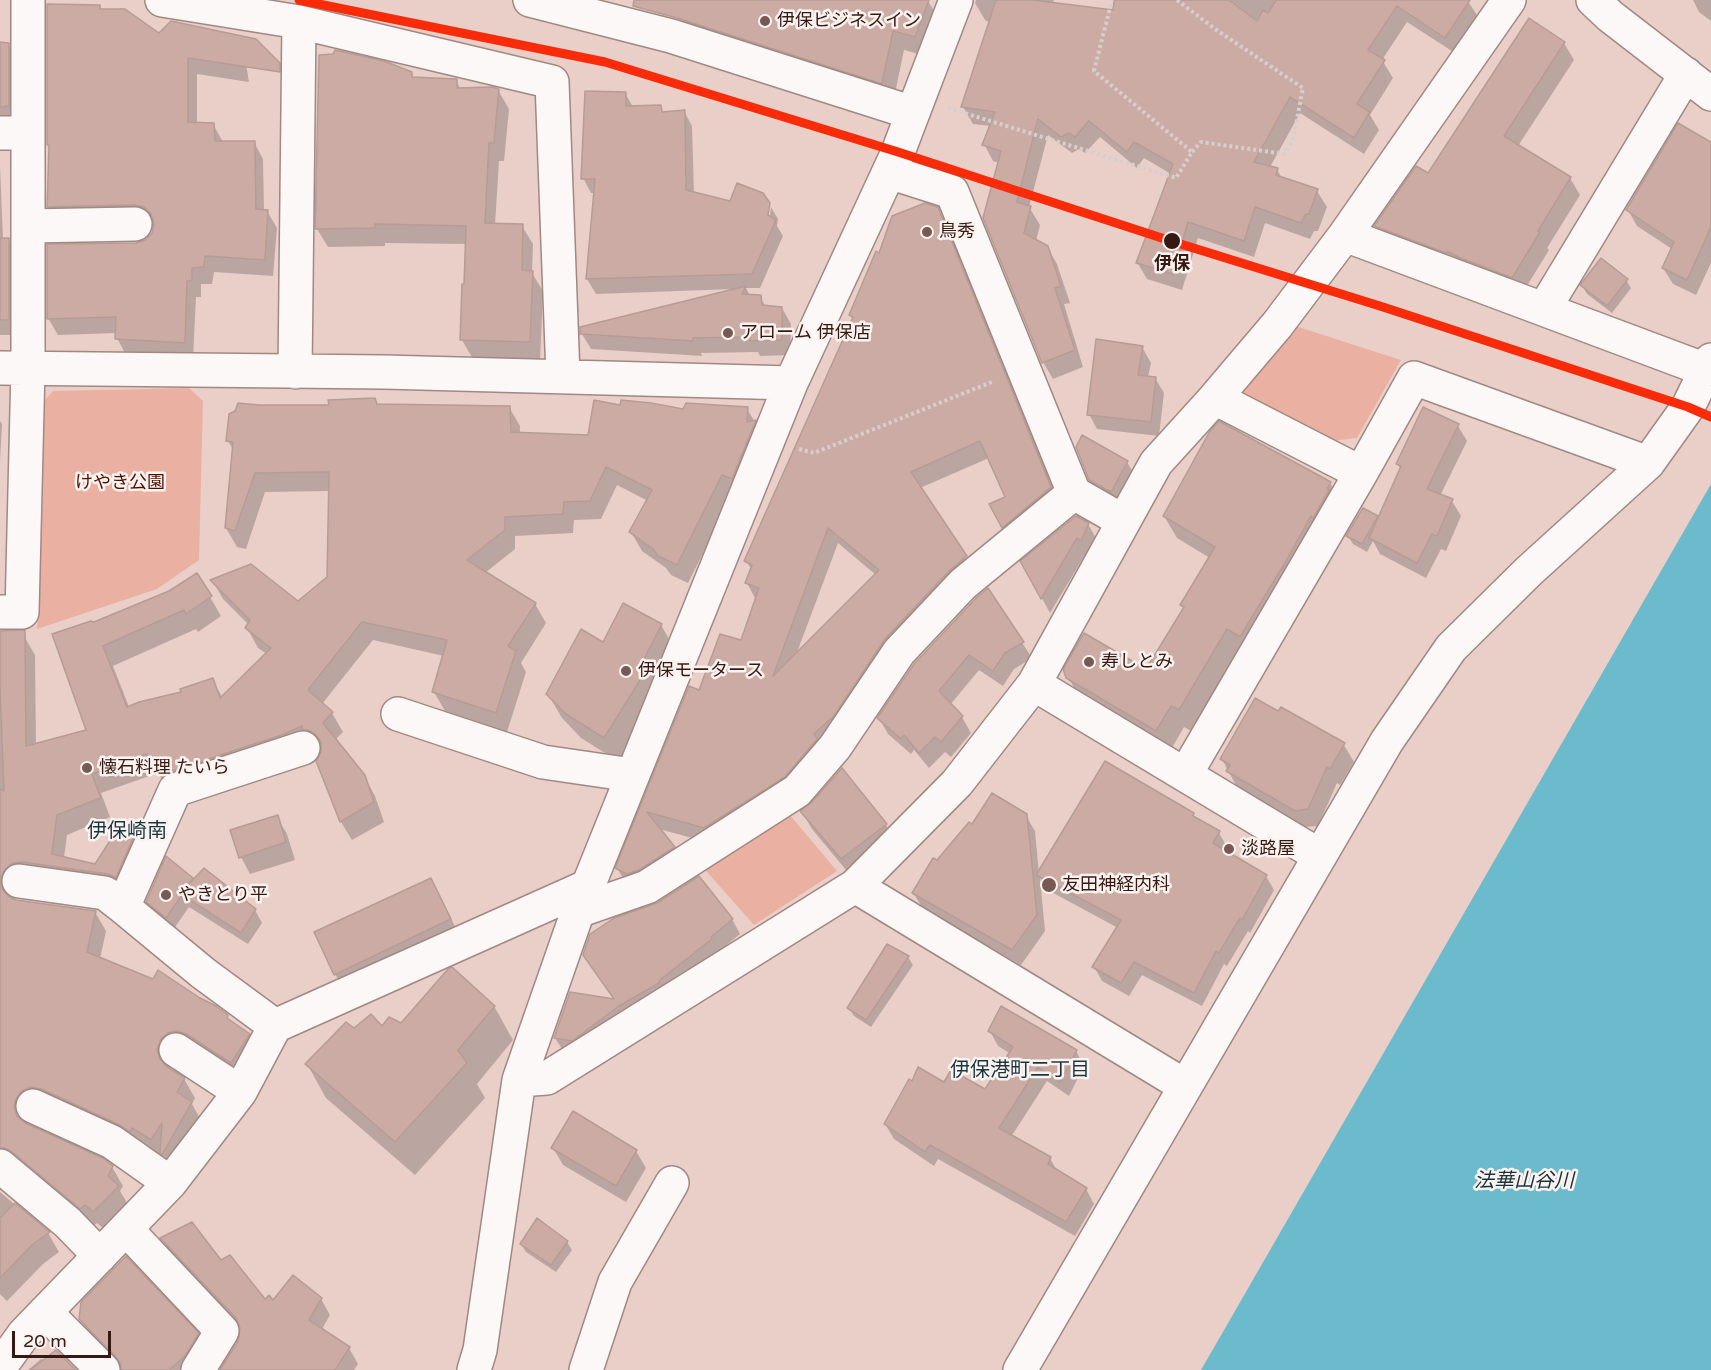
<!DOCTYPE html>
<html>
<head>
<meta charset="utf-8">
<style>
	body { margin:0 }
	#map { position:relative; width:1711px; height:1370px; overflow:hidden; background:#eacfc9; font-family:"Varela Round",sans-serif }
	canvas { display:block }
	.scale { position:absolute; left:12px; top:1331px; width:99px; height:27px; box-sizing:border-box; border:3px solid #361912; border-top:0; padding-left:8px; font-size:18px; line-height:21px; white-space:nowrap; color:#361912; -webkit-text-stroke:4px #fcf3f1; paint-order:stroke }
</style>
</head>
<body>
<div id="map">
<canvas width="1711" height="1370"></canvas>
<div class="scale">20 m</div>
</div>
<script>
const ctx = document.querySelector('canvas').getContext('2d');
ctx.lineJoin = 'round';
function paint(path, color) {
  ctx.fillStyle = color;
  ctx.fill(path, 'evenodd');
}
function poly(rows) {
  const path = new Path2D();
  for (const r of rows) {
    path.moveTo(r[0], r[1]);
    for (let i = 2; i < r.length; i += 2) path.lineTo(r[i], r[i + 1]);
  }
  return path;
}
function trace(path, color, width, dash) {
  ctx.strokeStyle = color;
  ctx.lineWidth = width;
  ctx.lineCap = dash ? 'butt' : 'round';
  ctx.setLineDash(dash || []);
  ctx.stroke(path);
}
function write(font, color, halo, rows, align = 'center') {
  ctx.font = font + ' "Varela Round","Noto Sans JP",sans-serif';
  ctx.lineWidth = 5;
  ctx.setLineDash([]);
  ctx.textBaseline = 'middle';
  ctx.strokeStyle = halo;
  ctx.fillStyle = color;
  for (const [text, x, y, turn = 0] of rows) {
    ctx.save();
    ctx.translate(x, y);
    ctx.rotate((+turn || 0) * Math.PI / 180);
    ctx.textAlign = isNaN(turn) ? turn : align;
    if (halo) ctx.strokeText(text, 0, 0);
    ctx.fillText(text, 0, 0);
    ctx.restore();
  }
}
paint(poly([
	[1289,324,1401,360,1357,438,1332,441,1243,393,1242,379],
	[189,388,203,401,199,560,157,589,37,629,39,406,53,391],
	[784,808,837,871,754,925,700,864]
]), '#eab1a2');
paint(poly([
	[1711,484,1711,1370,1201,1370]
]), '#6cbbcc');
paint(poly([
	[687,0,925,0,928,1,940,21,926,56,904,50,893,103,691,38,680,18],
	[976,0,1054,0,1052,4,1114,11,1115,0,1467,0,1479,18,1455,53,1407,22,1382,60,1393,78,1370,115,1379,130,1364,154,1300,113,1270,167,1277,170,1282,178,1317,191,1327,207,1318,231,1314,231,1310,239,1265,223,1254,257,1198,238,1182,290,1147,279,1137,262,1171,174,1144,158,1137,168,1100,137,1085,153,1079,149,1072,153,1048,135,1029,207,1040,225,1036,241,1047,247,1057,264,1070,303,1064,304,1083,367,1053,379,1043,362,999,163,993,161,984,144,991,126,973,124,963,107,990,23,985,20,975,3],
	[1693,0,1711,0,1711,21,1699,12],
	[99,6,101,11,159,35,244,52,249,82,197,74,197,124,213,124,223,142,254,142,263,159,264,211,267,211,277,228,273,276,214,272,212,284,201,284,201,297,196,297,193,359,126,355,117,338,117,333,58,335,48,318,136,244,146,241,152,234,155,224,146,221,58,223,48,207,50,148,48,144],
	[1564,43,1574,60,1518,146,1570,178,1580,195,1547,248,1549,250,1522,294,1386,243,1376,226],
	[0,44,8,44,17,59,17,129,0,131],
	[411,73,414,78,456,80,461,90,498,90,509,109,504,161,499,161,495,225,522,226,533,244,532,273,543,291,540,360,473,359,462,340,467,244,385,243,385,246,328,247,317,229],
	[625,93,633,107,660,106,664,113,684,111,692,126,694,194,731,202,762,194,770,206,768,206,766,222,769,223,771,207,778,219,777,226,783,236,760,288,746,288,750,296,760,297,766,307,782,308,791,324,790,355,760,356,758,352,701,353,702,356,591,349,582,334,734,290,734,289,596,294,587,279,595,193,591,193,583,178],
	[1711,144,1711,263,1696,295,1673,284,1663,268,1672,249,1637,226,1628,210],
	[0,165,3,239,8,240,17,255,17,335,0,335],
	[937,208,947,226,1060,504,1012,543,991,505,1007,498,989,458,920,488,975,574,823,751,714,844,659,829,674,848,683,864,627,885,617,868,700,692,741,642,756,600,747,583,752,570,746,561,853,320,850,315,880,255],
	[838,543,876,575,796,655],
	[1626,280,1631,288,1612,313,1587,294,1582,285],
	[1142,347,1151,363,1148,377,1155,378,1164,393,1159,436,1097,429,1089,414],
	[377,406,509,407,520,426,520,434,590,437,622,406,684,411,747,409,766,440,733,494,688,583,671,575,666,568,642,551,631,532,648,501,617,485,601,519,574,520,573,533,515,536,515,549,485,573,535,604,546,623,521,663,526,672,507,732,445,711,434,692,444,656,373,640,322,704,332,713,343,732,335,740,364,776,375,796,384,822,352,840,341,822,317,762,323,750,319,749,165,785,158,773,101,793,110,817,67,835,64,858,96,865,135,832,146,851,126,896,14,889,11,899,16,901,95,912,106,931,100,959,227,1016,231,1022,248,1035,260,1054,242,1082,171,1059,168,1069,184,1079,195,1098,192,1104,202,1122,173,1173,164,1156,162,1158,26,1118,25,1125,112,1167,123,1186,120,1191,129,1206,105,1230,97,1223,92,1227,0,1171,0,637,24,636,35,655,36,745,88,731,95,623,210,597,221,616,198,632,196,629,113,666,129,707,183,693,212,680,223,698,267,654,258,648,247,628,249,625,223,599,212,580,298,603,328,578,330,491,265,492,246,549,237,547,226,528,234,451,228,441,259,407],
	[0,421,2,424,0,462],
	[1458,426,1467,441,1440,496,1452,501,1461,516,1446,551,1441,549,1426,578,1380,554,1373,541,1367,552,1353,544,1348,536,1376,517,1379,521,1401,470,1398,464],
	[1127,462,1137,479,1121,508,1101,497,1090,479],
	[1330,483,1343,506,1240,651,1191,731,1184,727,1169,753,1081,700,1068,677,1147,671,1184,609,1182,605,1210,558,1177,538,1164,516],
	[1088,524,1097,540,1090,555,1086,553,1050,613,1022,562],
	[988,590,1032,658,1014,669,1003,686,979,670,950,705,962,717,971,733,951,757,945,752,929,768,914,750,911,754,888,734,879,718],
	[661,625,675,649,660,694,618,761,581,738,562,718,548,694,604,644],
	[1344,745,1354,762,1340,785,1337,783,1318,826,1305,827,1238,789,1222,759],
	[802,812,886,825,896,841,851,876,812,829],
	[1193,814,1196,819,1219,833,1227,847,1224,851,1266,876,1274,890,1250,933,1248,931,1227,966,1224,964,1202,1006,1142,975,1129,996,1102,981,1094,967,1118,928,1046,889,1040,878,1045,931,1021,965,923,909,914,894,937,862,972,826,1026,816,1035,831,1039,874],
	[277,817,287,834,295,860,250,874,241,857],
	[167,858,194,882,255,910,262,923,248,944,189,907,173,930,155,914,148,902],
	[431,880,445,906,464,945,350,1000,335,974],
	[732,919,740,934,718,952,564,1052,555,1038,615,1000,584,955],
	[908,957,913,965,871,1027,854,1016,849,1008],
	[494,1006,513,1040,477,1084,485,1098,415,1175,326,1098,307,1064,354,1030,382,1028],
	[990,1031,1076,1051,1084,1066,1069,1096,1047,1081,1011,1137,1050,1158,1058,1173,1086,1189,1094,1204,1075,1236,938,1159,934,1166,894,1139,885,1124,945,1084,986,1091,1011,1054,998,1046],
	[573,1113,636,1151,646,1168,626,1202,563,1165,553,1148],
	[0,1192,48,1233,59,1252,43,1264,7,1301,0,1294],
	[537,1220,567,1242,572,1250,556,1272,526,1252,521,1244],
	[163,1239,221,1262,264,1301,273,1302,321,1299,330,1315,322,1329,349,1348,358,1364,354,1370,222,1370,239,1341,242,1329,171,1254],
	[81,1319,197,1334,207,1351,196,1370,123,1370,90,1336],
	[41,1359,45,1360,74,1370,28,1370]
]), '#0003');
const building = poly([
	[634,0,929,0,915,37,893,31,882,84,677,18,633,6,634,0],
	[996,0,1033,0,1113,10,1114,0,1229,0,1257,21,1263,10,1268,13,1276,0,1470,0,1445,38,1397,6,1368,50,1385,60,1357,104,1370,112,1354,138,1290,97,1254,162,1278,168,1276,175,1318,189,1309,214,1305,215,1301,223,1255,207,1244,241,1188,222,1173,274,1136,263,1173,164,1134,142,1127,152,1089,121,1075,137,1069,133,1061,137,1038,119,1017,202,1031,206,1024,233,1048,246,1061,286,1055,288,1075,350,1042,363,983,218,1001,151,982,145,995,112,961,107,996,0],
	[47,4,100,5,100,9,125,9,159,33,171,21,256,39,280,63,280,72,188,58,188,122,214,123,215,141,255,141,256,209,268,210,265,260,205,256,204,267,192,268,192,281,187,281,185,343,115,339,116,317,47,319,47,244,136,243,145,240,152,233,154,224,151,214,144,207,135,205,47,207,49,145,47,145,47,4],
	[1529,18,1565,42,1504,136,1571,177,1538,231,1540,232,1512,278,1458,257,1447,251,1446,253,1374,226,1416,166,1428,173,1529,18],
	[0,42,9,43,9,106,0,107,0,42],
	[335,50,384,61,412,72,412,77,457,79,457,88,492,87,499,89,494,143,489,143,485,223,523,224,522,270,533,271,530,342,460,340,462,284,464,284,466,226,375,224,375,228,315,229,319,55,333,54,335,50],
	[585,91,626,92,626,106,661,105,662,112,685,110,686,190,730,201,737,183,763,193,770,203,768,215,776,220,752,274,586,279,595,179,581,179,585,91],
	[1678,123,1711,142,1711,227,1687,280,1662,268,1674,242,1626,210,1678,123],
	[925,203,938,207,1051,487,1002,528,989,504,1005,497,980,441,911,472,967,556,949,571,885,639,834,716,814,734,817,739,785,777,704,828,647,812,675,847,639,870,627,874,615,868,689,686,699,690,720,634,741,640,759,588,745,583,752,565,744,561,853,317,849,315,876,251,879,253,892,216,925,203],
	[828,528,879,570,773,676,828,528],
	[0,238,9,238,9,320,0,320,0,238],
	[1601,258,1628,279,1607,306,1580,285,1601,258],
	[746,286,742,294,761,295,762,305,782,307,782,340,750,341,750,337,693,338,693,341,580,334,580,327,746,286],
	[1096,339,1143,346,1138,375,1156,377,1151,422,1087,415,1096,339],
	[375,398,377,404,510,406,511,432,588,435,594,400,620,405,621,400,651,403,683,409,686,403,748,407,747,422,756,420,732,479,722,475,677,565,658,556,653,549,629,532,652,490,606,467,590,501,564,502,563,514,505,517,505,530,467,560,536,603,508,646,516,651,496,713,432,692,447,640,362,622,308,690,333,712,323,723,365,775,374,802,340,822,316,761,321,752,321,742,315,734,307,730,303,730,302,726,282,735,172,771,168,762,152,766,147,754,92,774,101,798,57,815,52,854,95,864,120,825,136,831,116,878,108,874,22,862,13,863,5,869,0,879,2,889,8,896,16,900,96,911,87,952,153,979,158,970,200,998,216,1006,228,1015,227,1018,250,1034,231,1063,186,1034,176,1031,168,1033,161,1039,157,1050,160,1059,166,1066,185,1078,177,1092,192,1102,162,1155,160,1153,162,1123,151,1140,132,1128,130,1132,120,1125,41,1089,31,1087,22,1091,16,1099,14,1107,17,1116,25,1123,103,1158,113,1166,108,1176,119,1186,93,1212,85,1205,80,1209,12,1152,4,1148,0,1148,0,789,4,791,0,691,0,631,25,630,26,746,86,730,52,634,91,621,94,622,169,591,197,573,212,596,186,614,184,610,103,646,127,707,139,702,181,692,180,689,213,678,220,698,271,648,245,628,250,620,210,580,251,564,298,601,327,577,329,472,255,473,235,531,225,528,233,442,226,441,229,414,235,411,238,403,259,405,329,405,328,400,375,398],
	[1423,407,1459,424,1427,489,1453,499,1437,536,1432,534,1417,563,1369,538,1401,466,1396,464,1423,407],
	[1219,421,1331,482,1327,489,1329,490,1313,518,1311,516,1286,561,1240,637,1227,629,1179,710,1171,706,1156,731,1066,678,1063,669,1084,633,1146,669,1184,607,1180,605,1215,547,1163,516,1210,431,1219,421],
	[1082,435,1128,461,1111,492,1089,480,1076,447,1082,435],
	[1363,508,1378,516,1362,544,1346,536,1363,508],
	[1076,516,1089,523,1081,541,1077,538,1041,599,1020,561,1076,516],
	[988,588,1024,642,1005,653,993,671,969,655,939,691,963,716,941,742,935,737,919,753,904,735,901,739,877,718,914,664,976,598,988,588],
	[623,603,662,624,641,665,647,669,604,738,566,714,546,694,581,629,603,642,623,603],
	[1255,698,1278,711,1281,707,1345,743,1330,769,1327,767,1308,809,1295,811,1226,771,1230,765,1220,759,1255,698],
	[1105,761,1194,813,1193,816,1220,831,1213,843,1267,875,1242,920,1240,918,1219,953,1216,951,1194,993,1134,962,1121,983,1092,967,1121,920,1036,875,1105,761],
	[842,768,887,824,841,859,800,811,811,803,842,768],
	[992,793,1027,814,1037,915,1012,950,912,893,933,858,937,860,969,822,972,824,992,793],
	[278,815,286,842,239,858,230,830,278,815],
	[166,856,193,878,188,885,204,868,256,909,241,933,182,895,166,918,146,902,166,856],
	[699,876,733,919,711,937,712,939,660,980,659,983,619,1006,572,1041,554,1038,570,992,614,999,583,955,590,934,614,918,657,903,699,876],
	[431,878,451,919,334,975,314,932,431,878],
	[887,944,909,956,866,1020,847,1008,887,944],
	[452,967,495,1006,458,1050,467,1063,395,1142,305,1064,346,1022,354,1028,371,1014,382,1026,389,1017,401,1023,448,969,452,967],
	[1001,1006,1077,1050,1060,1082,1038,1067,999,1128,1051,1157,1048,1164,1087,1188,1066,1222,930,1145,925,1152,884,1124,909,1079,912,1081,918,1067,944,1082,951,1070,985,1089,1013,1047,988,1031,1001,1006],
	[573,1111,637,1150,616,1186,551,1148,573,1111],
	[15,1203,50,1232,32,1245,0,1278,0,1218,15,1203],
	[537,1218,568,1241,551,1265,520,1244,537,1218],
	[192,1222,221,1260,230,1255,265,1299,269,1295,273,1300,293,1275,322,1298,309,1320,350,1347,335,1370,220,1370,238,1341,240,1328,236,1318,160,1238,192,1222],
	[126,1256,199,1333,185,1356,169,1370,121,1370,121,1365,116,1357,79,1319,81,1302,126,1256],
	[56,1350,76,1370,30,1370,56,1350]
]);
paint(building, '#cbaba3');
trace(building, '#b69c95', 1.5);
const minor = poly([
	[162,0,299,22,552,82,563,376],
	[530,0,671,36,913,113],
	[1509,0,1345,235,1706,370],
	[1593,0,1610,16,1711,94],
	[0,133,28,133],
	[889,172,952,192,1074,493,1123,521],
	[28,226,135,224],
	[1544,309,1686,74],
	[0,368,384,372,791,383],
	[295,372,299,22],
	[1215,398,1277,325,1345,235],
	[0,612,22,612,28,368,28,0],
	[1034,684,1320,856],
	[398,714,543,762,632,775],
	[1185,775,1361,473],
	[19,881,105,893,123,907],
	[855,886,1185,1086],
	[578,911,647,887,797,791,835,747,899,652,963,584,1074,493],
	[275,1026,203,973,123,907,175,790,303,748],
	[176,1050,240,1092],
	[519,1080,547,1078,855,886,957,783,1034,684,1156,463,1215,398,1361,473,1414,378,1648,463],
	[33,1106,112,1142,170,1183],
	[0,1166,68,1223,100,1256],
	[126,1229,222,1331,198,1370],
	[45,1312,103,1370],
	[0,1367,24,1334,170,1183,240,1092,275,1026,586,887],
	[474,1370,480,1350,519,1080,578,911,791,383,898,152,956,0],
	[586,1370,615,1282,672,1183],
	[1020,1370,1387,741,1451,648,1529,571,1648,463,1688,407,1711,360]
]);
trace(minor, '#a18882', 36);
trace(poly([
	[1177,0,1215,29,1303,88,1293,140,1285,154,1201,142,1192,152],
	[948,108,1176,178,1192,152,1094,71,1112,0],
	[799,449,814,453,992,382]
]), '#d7cfcd', 4, [3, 3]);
trace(minor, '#fcf8f7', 33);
trace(poly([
	[299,0,605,62,898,152,1171,241,1383,307,1688,407,1711,417]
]), '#fa2b08', 9);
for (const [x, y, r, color] of [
	[765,21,6,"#755952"],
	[927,232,6,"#755952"],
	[1172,241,9,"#361912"],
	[728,333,6,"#755952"],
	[1089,662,6,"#755952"],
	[626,671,6,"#755952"],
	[87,768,6,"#755952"],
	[1229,849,6,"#755952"],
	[1049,885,8,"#755952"],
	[166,895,6,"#755952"]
]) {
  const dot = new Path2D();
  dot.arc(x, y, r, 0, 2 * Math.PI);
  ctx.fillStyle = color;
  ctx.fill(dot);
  trace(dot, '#fcf3f1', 2);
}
write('18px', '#361912', '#fcf3f1', [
	["伊保ビジネスイン",777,21],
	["鳥秀",939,232],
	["アローム 伊保店",740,333],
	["寿しとみ",1101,662],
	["伊保モータース",638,671],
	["懐石料理 たいら",99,768],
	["淡路屋",1241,849],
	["友田神経内科",1062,885],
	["やきとり平",178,895]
], 'left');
write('bold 18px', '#361912', '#fcf3f1', [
	["伊保",1172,264]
]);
write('18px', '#520f00', '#fcf3f1', [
	["けやき公園",120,483]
]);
write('20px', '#17373f', '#fcf3f1', [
	["伊保崎南",127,832],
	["伊保港町二丁目",1020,1071]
]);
write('italic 20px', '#193339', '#fcf3f1', [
	["法華山谷川",1524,1182]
]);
</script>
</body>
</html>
